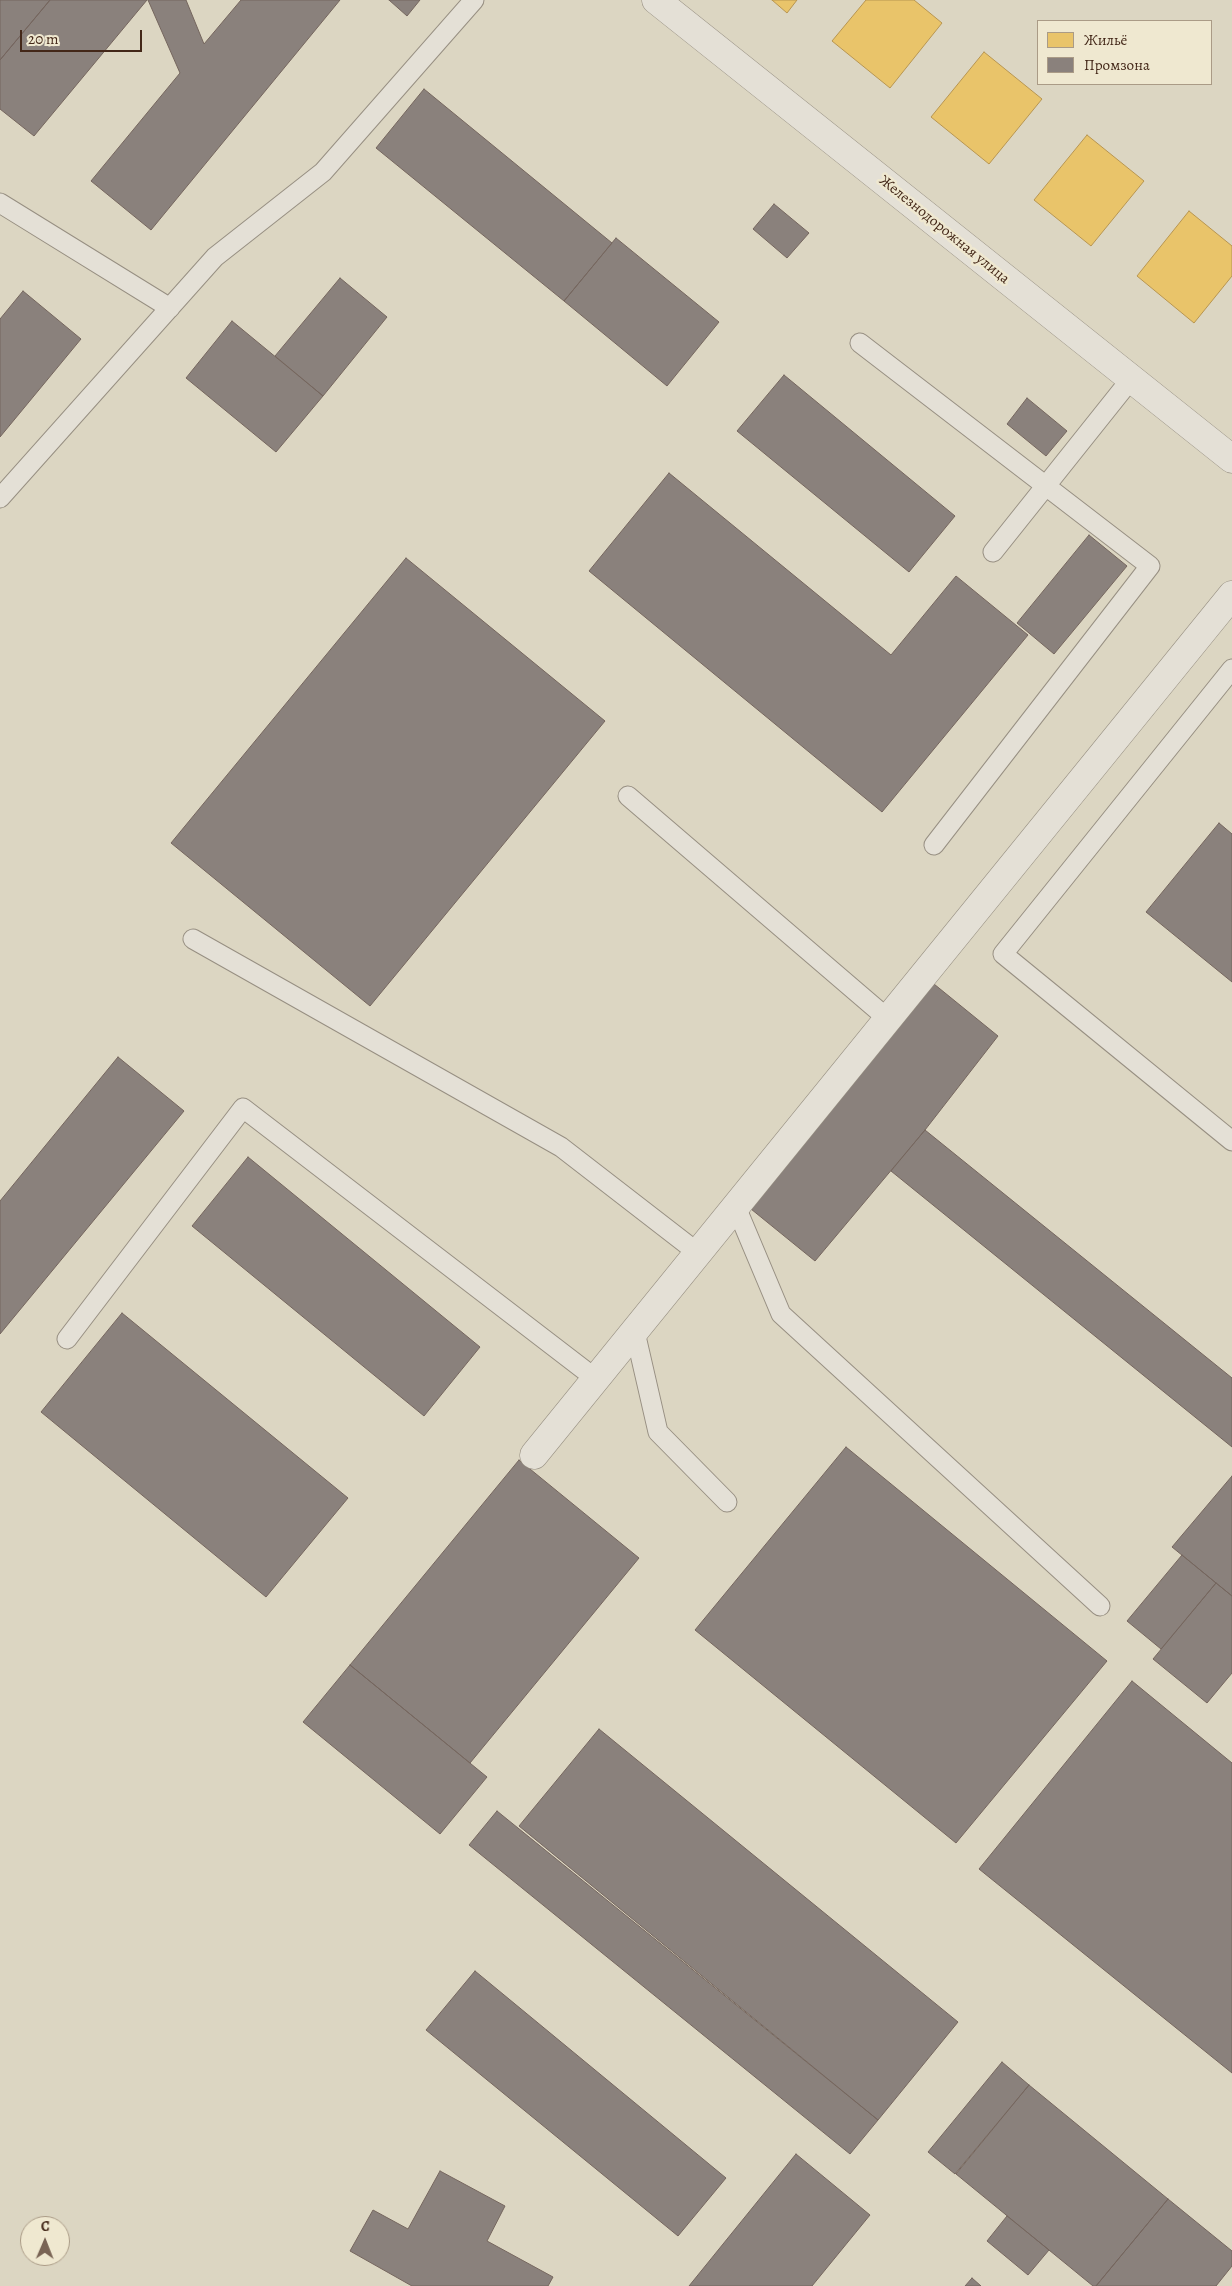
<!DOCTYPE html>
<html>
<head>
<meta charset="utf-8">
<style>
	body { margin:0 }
	#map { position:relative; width:1232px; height:2286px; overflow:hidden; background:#dcd6c2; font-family:Alegreya,serif }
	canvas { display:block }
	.legend { position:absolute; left:1037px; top:20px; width:175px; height:65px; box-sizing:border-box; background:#efe8d0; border:1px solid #aa9b86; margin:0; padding:6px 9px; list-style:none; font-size:15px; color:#432718 }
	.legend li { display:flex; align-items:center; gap:10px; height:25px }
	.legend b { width:25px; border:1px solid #aa9b86 }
	.north { position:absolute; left:20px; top:2216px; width:50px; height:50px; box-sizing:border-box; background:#efe8d0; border:1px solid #aa9b86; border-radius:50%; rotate:1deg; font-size:14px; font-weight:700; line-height:20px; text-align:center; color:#432718 }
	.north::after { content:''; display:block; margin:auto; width:18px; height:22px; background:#796454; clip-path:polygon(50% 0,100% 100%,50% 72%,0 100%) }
	.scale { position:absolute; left:20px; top:30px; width:122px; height:22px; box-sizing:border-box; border:2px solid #432718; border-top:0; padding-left:6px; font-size:15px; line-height:18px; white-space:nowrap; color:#432718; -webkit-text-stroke:4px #efe8d0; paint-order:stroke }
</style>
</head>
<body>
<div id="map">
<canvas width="1232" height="2286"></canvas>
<ul class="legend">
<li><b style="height:14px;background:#e9c46a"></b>Жильё</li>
<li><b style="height:14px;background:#8a817c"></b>Промзона</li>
</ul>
<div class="north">С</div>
<div class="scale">20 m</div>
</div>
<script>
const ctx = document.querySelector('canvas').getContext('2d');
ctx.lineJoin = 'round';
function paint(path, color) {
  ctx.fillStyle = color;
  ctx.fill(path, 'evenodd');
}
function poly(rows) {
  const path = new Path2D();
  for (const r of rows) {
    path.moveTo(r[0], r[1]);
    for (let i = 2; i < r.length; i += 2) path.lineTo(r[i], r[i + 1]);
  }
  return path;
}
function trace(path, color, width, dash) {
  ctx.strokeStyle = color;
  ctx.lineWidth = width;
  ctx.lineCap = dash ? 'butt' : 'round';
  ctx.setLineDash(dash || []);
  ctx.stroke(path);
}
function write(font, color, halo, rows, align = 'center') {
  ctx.font = font + ' Alegreya,serif';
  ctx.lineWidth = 5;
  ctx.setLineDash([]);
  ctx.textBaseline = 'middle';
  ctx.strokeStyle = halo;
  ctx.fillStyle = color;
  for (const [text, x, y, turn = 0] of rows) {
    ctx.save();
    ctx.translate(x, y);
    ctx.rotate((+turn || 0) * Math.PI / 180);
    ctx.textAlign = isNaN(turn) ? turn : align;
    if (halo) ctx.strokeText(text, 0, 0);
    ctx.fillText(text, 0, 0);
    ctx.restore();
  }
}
const homes = poly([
	[772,0,797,0,787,13,772,0],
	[866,0,914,0,942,23,890,88,832,41,866,0],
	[984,52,1042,99,989,164,931,117,984,52],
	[1087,135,1144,181,1091,246,1034,200,1087,135],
	[1189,211,1232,246,1232,276,1194,323,1137,276,1189,211]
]);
paint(homes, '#e9c46a');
trace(homes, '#b79551', 1);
const industry = poly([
	[0,0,50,0,0,60,0,0],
	[50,0,147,0,34,136,0,109,0,60,50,0],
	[148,0,186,0,204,44,241,0,340,0,151,230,91,181,180,73,148,0],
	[389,0,420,0,407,16,389,0],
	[424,89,612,243,564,301,376,148,424,89],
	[774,204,809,233,787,258,753,229,774,204],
	[616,238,719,322,667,386,564,301,616,238],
	[340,278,387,317,323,396,275,356,340,278],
	[23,291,81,339,0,437,0,319,23,291],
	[232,321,323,396,276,452,186,378,232,321],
	[784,375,955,516,909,572,737,431,784,375],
	[1027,398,1067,431,1046,456,1007,424,1027,398],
	[669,473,891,655,956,576,1028,635,882,812,589,571,669,473],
	[1089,535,1127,566,1054,654,1017,623,1089,535],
	[406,558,605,721,370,1006,171,843,406,558],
	[1219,823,1232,834,1232,982,1146,912,1219,823],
	[934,984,998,1036,925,1130,815,1261,751,1209,934,984],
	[118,1057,184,1111,0,1334,0,1201,118,1057],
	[925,1130,1232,1378,1232,1447,891,1171,925,1130],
	[248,1157,480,1347,424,1416,192,1226,248,1157],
	[122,1313,348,1498,266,1597,41,1412,122,1313],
	[846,1447,1107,1661,956,1843,695,1630,846,1447],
	[519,1460,639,1558,470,1763,350,1665,519,1460],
	[1232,1476,1232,1596,1172,1547,1232,1476],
	[1182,1555,1216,1583,1161,1649,1127,1621,1182,1555],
	[1216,1583,1232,1596,1232,1673,1207,1703,1153,1659,1216,1583],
	[350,1665,487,1777,440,1834,303,1722,350,1665],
	[1132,1681,1232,1763,1232,2073,979,1869,1132,1681],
	[599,1729,958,2022,878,2120,519,1826,599,1729],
	[497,1811,878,2120,850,2154,469,1845,497,1811],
	[475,1971,726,2178,678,2236,426,2030,475,1971],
	[1002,2062,1029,2085,955,2174,928,2152,1002,2062],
	[1029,2085,1168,2199,1096,2286,1093,2286,956,2174,1029,2085],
	[796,2154,870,2215,812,2286,689,2286,796,2154],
	[440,2171,505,2206,487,2241,553,2277,548,2286,412,2286,350,2251,373,2210,408,2229,440,2171],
	[1168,2199,1232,2251,1232,2266,1216,2286,1096,2286,1168,2199],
	[1007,2216,1049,2250,1028,2275,987,2241,1007,2216],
	[972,2278,981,2286,965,2286,972,2278]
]);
paint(industry, '#8a817c');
trace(industry, '#75665e', 1);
const lane = poly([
	[0,203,170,308],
	[860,343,1150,566,934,845],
	[0,498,215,257,323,172,474,0],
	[993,552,1131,379],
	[1232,669,1003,954,1232,1141],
	[628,796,888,1019],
	[193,939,561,1147,698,1253],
	[736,1207,781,1314,1100,1606],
	[635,1332,658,1432,727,1502],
	[67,1339,243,1108,596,1379]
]);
const street = poly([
	[656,0,1232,459],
	[534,1455,1232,595]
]);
trace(lane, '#978f82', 21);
trace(street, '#978f82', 29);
trace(lane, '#e4e0d6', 19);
trace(street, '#e4e0d6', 28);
write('15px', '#432718', '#efe8d0', [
	["Железнодорожная улица",944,230,39]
]);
</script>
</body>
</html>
